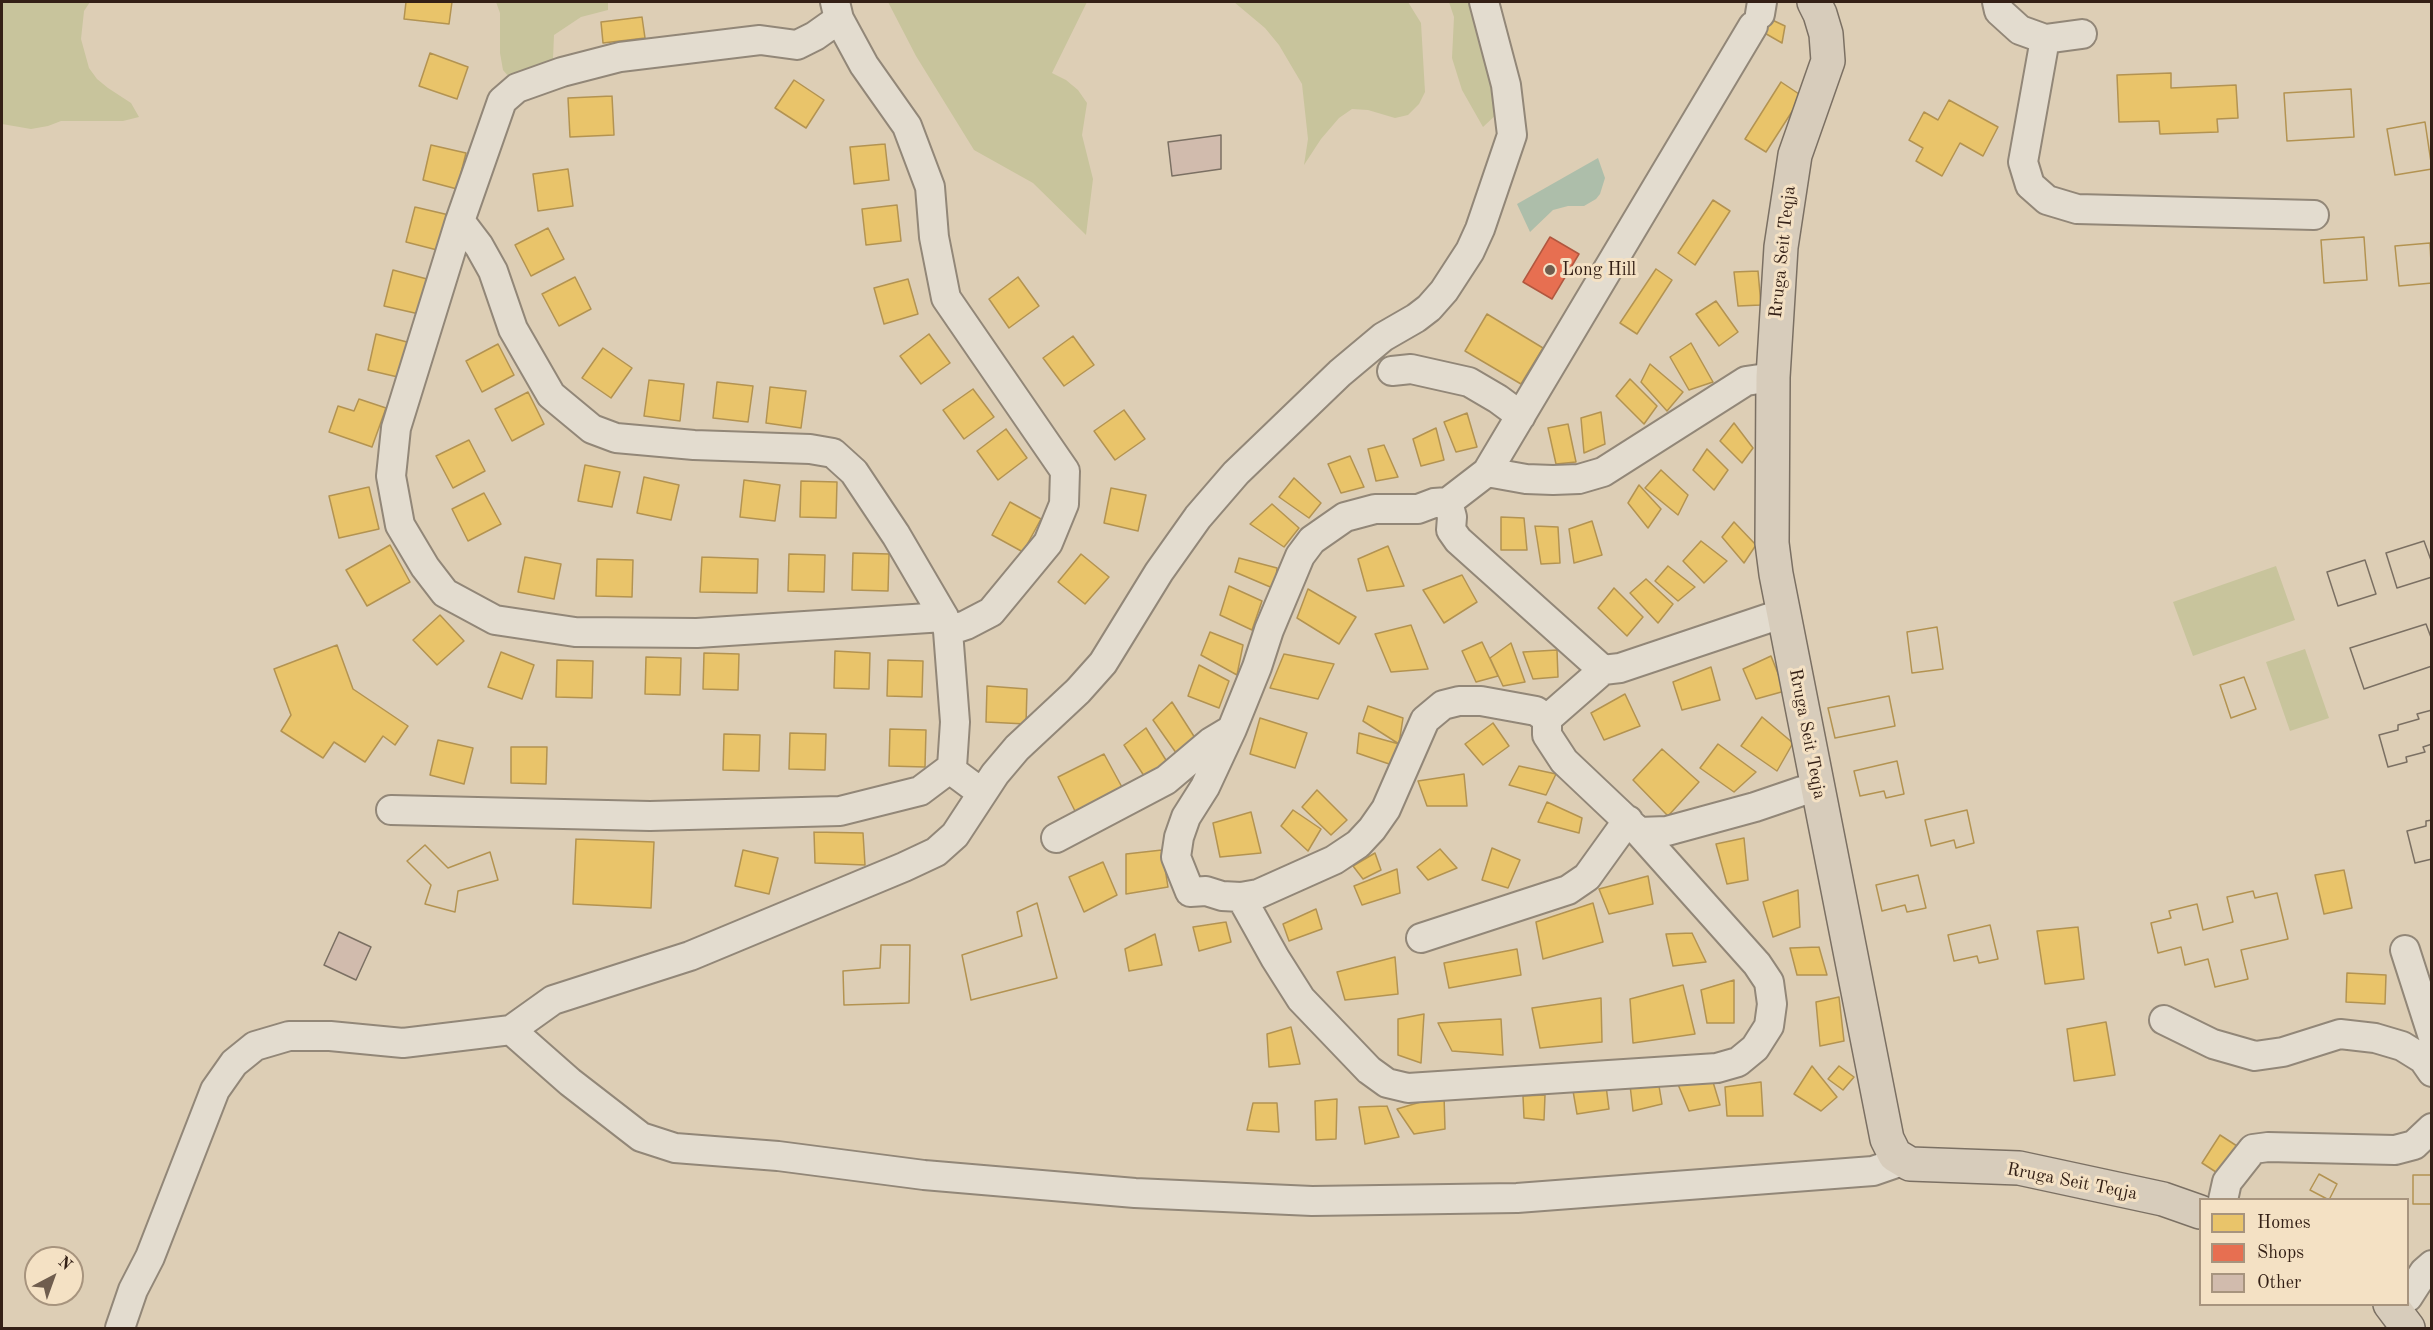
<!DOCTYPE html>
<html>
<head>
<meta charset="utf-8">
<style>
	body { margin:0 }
	#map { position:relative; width:2433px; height:1330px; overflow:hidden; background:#ddceb5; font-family:"Old Standard TT",serif }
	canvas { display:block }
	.frame { position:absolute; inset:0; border:3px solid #342016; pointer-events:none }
	.legend { position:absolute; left:2199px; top:1198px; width:210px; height:108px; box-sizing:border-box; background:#f4e1c4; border:2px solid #a7947e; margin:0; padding:8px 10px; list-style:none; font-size:18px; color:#342016 }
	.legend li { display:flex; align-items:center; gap:12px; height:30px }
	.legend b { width:30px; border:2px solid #a7947e }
	.north { position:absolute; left:24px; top:1246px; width:60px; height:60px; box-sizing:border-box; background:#f4e1c4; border:2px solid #a7947e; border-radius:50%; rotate:41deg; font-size:16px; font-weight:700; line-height:24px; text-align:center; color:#342016 }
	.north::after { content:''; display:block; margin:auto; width:21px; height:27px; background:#6f5d4e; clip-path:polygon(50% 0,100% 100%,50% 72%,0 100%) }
</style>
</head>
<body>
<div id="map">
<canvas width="2433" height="1330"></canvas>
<div class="frame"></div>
<ul class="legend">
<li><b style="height:16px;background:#e9c46a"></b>Homes</li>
<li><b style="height:16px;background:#e76f51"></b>Shops</li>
<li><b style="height:16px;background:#d1bbad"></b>Other</li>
</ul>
<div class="north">N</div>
</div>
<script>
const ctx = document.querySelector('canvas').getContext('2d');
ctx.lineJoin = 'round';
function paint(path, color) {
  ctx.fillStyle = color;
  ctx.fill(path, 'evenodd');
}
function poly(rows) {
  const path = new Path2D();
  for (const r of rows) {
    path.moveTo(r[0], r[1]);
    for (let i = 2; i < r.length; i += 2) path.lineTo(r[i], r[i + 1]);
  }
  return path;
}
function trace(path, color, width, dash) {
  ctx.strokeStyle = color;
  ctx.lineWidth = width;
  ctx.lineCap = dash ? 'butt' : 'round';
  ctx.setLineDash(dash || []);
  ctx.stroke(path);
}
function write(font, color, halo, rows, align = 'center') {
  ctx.font = font + ' "Old Standard TT",serif';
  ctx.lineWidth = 6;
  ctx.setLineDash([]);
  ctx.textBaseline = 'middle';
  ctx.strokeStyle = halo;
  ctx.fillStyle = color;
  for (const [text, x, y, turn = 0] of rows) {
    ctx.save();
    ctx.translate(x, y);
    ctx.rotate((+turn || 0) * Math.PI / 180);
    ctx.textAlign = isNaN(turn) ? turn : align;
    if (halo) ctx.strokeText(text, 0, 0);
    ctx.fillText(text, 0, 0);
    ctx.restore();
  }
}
paint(poly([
	[2,2,90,2,84,11,81,39,89,68,97,79,108,88,131,103,139,117,123,121,61,121,48,126,31,129,2,124],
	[496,2,608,2,608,10,581,17,554,35,553,59,509,77,503,70,500,53,500,13],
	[888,2,1087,2,1052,73,1066,80,1078,90,1087,103,1082,135,1093,179,1086,235,1033,183,974,150,916,56],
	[1234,2,1408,2,1421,23,1425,92,1419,104,1408,115,1395,118,1368,110,1352,109,1339,118,1321,139,1304,165,1308,139,1302,84,1279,45,1265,28],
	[1449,2,1474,2,1499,112,1483,127,1462,90,1452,58,1454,17],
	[2276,566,2295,620,2193,656,2173,602],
	[2305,649,2329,718,2290,731,2266,662]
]), '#c8c49c');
paint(poly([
	[1598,158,1605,178,1600,194,1596,199,1584,206,1568,206,1553,210,1530,232,1517,204]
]), '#adbeaa');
const homes = poly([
	[406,2,452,2,449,24,404,19,406,2],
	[1749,9,1785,26,1782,43,1742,20,1749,9],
	[642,17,645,38,603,43,601,22,642,17],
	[430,53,468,67,457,99,419,86,430,53],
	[2171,73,2171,88,2236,85,2238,118,2217,119,2218,132,2160,134,2159,121,2119,122,2117,75,2171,73],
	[794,80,824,100,806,128,775,108,794,80],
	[1781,82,1802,96,1766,152,1745,139,1781,82],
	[2351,89,2354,137,2287,141,2284,93,2351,89],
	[2351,89,2354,137,2287,141,2284,93,2351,89],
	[612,96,614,135,570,137,568,98,612,96],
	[1949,100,1998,127,1983,156,1960,143,1942,176,1916,161,1923,148,1909,140,1924,112,1938,120,1949,100],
	[2425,122,2432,169,2395,175,2387,129,2425,122],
	[2425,122,2432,169,2395,175,2387,129,2425,122],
	[885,144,889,180,854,184,850,147,885,144],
	[431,145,466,153,457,189,423,180,431,145],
	[568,169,573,206,538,211,533,174,568,169],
	[1713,200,1730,211,1695,265,1678,253,1713,200],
	[897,205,901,241,866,245,862,209,897,205],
	[415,207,449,215,441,251,406,242,415,207],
	[548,228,564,259,531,276,515,245,548,228],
	[2364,237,2367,280,2324,283,2321,240,2364,237],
	[2364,237,2367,280,2324,283,2321,240,2364,237],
	[2430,243,2432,283,2399,286,2395,246,2430,243],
	[2430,243,2432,283,2399,286,2395,246,2430,243],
	[1656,269,1672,280,1637,334,1620,323,1656,269],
	[393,270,427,279,419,314,384,306,393,270],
	[1758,271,1761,305,1738,306,1734,272,1758,271],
	[575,277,591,309,559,326,542,294,575,277],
	[1018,277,1039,306,1009,328,989,299,1018,277],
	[908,279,918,314,884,324,874,288,908,279],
	[1716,301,1738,332,1719,346,1696,314,1716,301],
	[1487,314,1543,348,1521,384,1465,351,1487,314],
	[376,334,411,343,402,378,368,370,376,334],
	[929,334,950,363,921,384,900,356,929,334],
	[1073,336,1094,365,1064,386,1043,358,1073,336],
	[1691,343,1713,382,1689,390,1670,357,1691,343],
	[498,344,514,375,482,392,466,361,498,344],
	[603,348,632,368,611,398,582,378,603,348],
	[1650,364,1683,392,1667,411,1641,382,1650,364],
	[1630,379,1657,406,1644,424,1616,396,1630,379],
	[649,380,684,384,680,421,644,416,649,380],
	[717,382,753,386,748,422,713,418,717,382],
	[770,387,806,391,801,428,766,423,770,387],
	[973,389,994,417,964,439,943,410,973,389],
	[528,392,544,424,512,441,495,409,528,392],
	[359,399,386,408,372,447,329,432,338,406,354,411,359,399],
	[1124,410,1145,439,1115,460,1094,431,1124,410],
	[1601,412,1605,444,1584,453,1581,418,1601,412],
	[1467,413,1477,447,1456,452,1444,422,1467,413],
	[1734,423,1753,448,1742,463,1720,441,1734,423],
	[1568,424,1576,462,1556,464,1548,428,1568,424],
	[1436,428,1444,460,1421,466,1413,439,1436,428],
	[1006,429,1027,458,998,480,977,451,1006,429],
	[469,440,485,471,453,488,436,456,469,440],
	[1384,445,1398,477,1376,481,1368,449,1384,445],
	[1707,449,1728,470,1714,490,1693,470,1707,449],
	[1350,456,1364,487,1341,493,1328,464,1350,456],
	[585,465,620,472,612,507,578,501,585,465],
	[1661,470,1688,495,1678,515,1645,488,1661,470],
	[644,477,679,485,671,520,637,513,644,477],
	[1294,478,1321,503,1309,518,1279,497,1294,478],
	[744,480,780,485,775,521,740,517,744,480],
	[801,481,837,482,836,518,800,517,801,481],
	[1639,485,1661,509,1648,528,1628,503,1639,485],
	[369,487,379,529,339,538,329,496,369,487],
	[1111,488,1146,495,1138,531,1104,523,1111,488],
	[484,493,501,524,468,541,452,509,484,493],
	[1010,502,1041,519,1023,552,992,535,1010,502],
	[1272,504,1299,528,1284,547,1250,524,1272,504],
	[1501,517,1524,518,1527,550,1501,550,1501,517],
	[1592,521,1602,555,1574,563,1569,529,1592,521],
	[1734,522,1756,545,1744,563,1722,537,1734,522],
	[1535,526,1558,527,1560,563,1541,564,1535,526],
	[1701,541,1727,561,1704,583,1683,561,1701,541],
	[390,545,410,582,367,606,346,570,390,545],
	[1388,546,1404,586,1367,591,1358,559,1388,546],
	[853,553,889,554,888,591,852,590,853,553],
	[789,554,825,555,824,592,788,591,789,554],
	[1081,554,1109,577,1085,604,1058,582,1081,554],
	[525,557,561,564,554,599,518,592,525,557],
	[702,557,758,559,757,593,700,592,702,557],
	[1239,558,1277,568,1275,589,1235,572,1239,558],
	[597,559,633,560,632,597,596,596,597,559],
	[1668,566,1695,587,1678,601,1655,581,1668,566],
	[1462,575,1477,602,1444,623,1423,590,1462,575],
	[1646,579,1673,604,1658,623,1630,593,1646,579],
	[1229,586,1262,601,1252,630,1220,615,1229,586],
	[1614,588,1643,617,1627,636,1598,608,1614,588],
	[1308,589,1356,617,1339,644,1297,618,1308,589],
	[440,615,464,641,437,665,413,640,440,615],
	[1411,625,1428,669,1391,672,1375,634,1411,625],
	[1937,627,1943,669,1912,673,1907,632,1937,627],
	[1937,627,1943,669,1912,673,1907,632,1937,627],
	[1210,632,1243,645,1237,675,1201,655,1210,632],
	[1482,642,1498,676,1476,682,1462,651,1482,642],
	[1511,643,1525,682,1503,686,1490,658,1511,643],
	[337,645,353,689,408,726,395,745,383,736,365,762,334,742,323,758,281,731,291,715,274,669,337,645],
	[1557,650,1558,677,1533,679,1523,652,1557,650],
	[835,651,870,653,869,689,834,688,835,651],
	[501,652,534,665,522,699,488,687,501,652],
	[704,653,739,654,738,690,703,689,704,653],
	[1284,654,1334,664,1318,699,1270,688,1284,654],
	[1771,656,1785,691,1756,699,1743,669,1771,656],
	[646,657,681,658,680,695,645,694,646,657],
	[557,660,593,661,592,698,556,697,557,660],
	[888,660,923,661,922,697,887,696,888,660],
	[1199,665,1229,681,1219,708,1188,696,1199,665],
	[1711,667,1720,700,1682,710,1673,682,1711,667],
	[2244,677,2256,709,2231,718,2220,685,2244,677],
	[2244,677,2256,709,2231,718,2220,685,2244,677],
	[987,686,1027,689,1026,724,986,722,987,686],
	[1625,694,1640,726,1604,740,1591,713,1625,694],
	[1889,696,1895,726,1835,738,1828,708,1889,696],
	[1889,696,1895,726,1835,738,1828,708,1889,696],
	[1172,702,1197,741,1179,757,1153,720,1172,702],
	[1368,706,1403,718,1399,744,1363,721,1368,706],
	[1762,717,1793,743,1777,771,1741,746,1762,717],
	[1260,718,1307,733,1295,768,1250,754,1260,718],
	[1493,723,1509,746,1483,765,1465,744,1493,723],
	[1146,728,1169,765,1148,782,1124,745,1146,728],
	[890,729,926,730,925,767,889,766,890,729],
	[790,733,826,734,825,770,789,769,790,733],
	[1359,733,1399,744,1392,765,1357,753,1359,733],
	[724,734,760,735,759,771,723,770,724,734],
	[438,740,473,748,464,784,430,775,438,740],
	[1718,744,1756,772,1734,792,1700,768,1718,744],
	[511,747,547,747,546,784,511,783,511,747],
	[1662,749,1699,782,1668,816,1633,780,1662,749],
	[1104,754,1123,789,1076,813,1058,777,1104,754],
	[1897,761,1904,794,1886,798,1884,791,1860,796,1854,771,1897,761],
	[1897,761,1904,794,1886,798,1884,791,1860,796,1854,771,1897,761],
	[1519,766,1556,774,1546,795,1509,785,1519,766],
	[1464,774,1467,806,1427,806,1418,781,1464,774],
	[1317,790,1347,820,1331,835,1302,807,1317,790],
	[1547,802,1582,818,1579,833,1538,822,1547,802],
	[1293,810,1321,829,1308,851,1281,826,1293,810],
	[1967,810,1974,843,1956,848,1954,840,1931,846,1925,820,1967,810],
	[1967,810,1974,843,1956,848,1954,840,1931,846,1925,820,1967,810],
	[1251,812,1261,853,1220,857,1213,823,1251,812],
	[814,832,863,833,865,865,815,863,814,832],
	[1744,838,1748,880,1727,884,1716,844,1744,838],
	[576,839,654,842,651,908,573,904,576,839],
	[425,845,448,868,490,852,498,880,458,891,455,912,425,904,431,885,407,861,425,845],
	[425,845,448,868,490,852,498,880,458,891,455,912,425,904,431,885,407,861,425,845],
	[1492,848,1520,860,1508,888,1482,880,1492,848],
	[1440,849,1457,868,1428,880,1417,867,1440,849],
	[743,850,778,858,769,894,735,886,743,850],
	[1162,850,1168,887,1126,894,1126,854,1162,850],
	[1375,853,1381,870,1363,879,1353,866,1375,853],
	[1103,862,1117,895,1084,912,1069,877,1103,862],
	[1397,869,1400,893,1362,905,1354,886,1397,869],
	[2344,870,2352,908,2324,914,2315,875,2344,870],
	[1918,875,1926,908,1907,912,1905,905,1882,911,1876,885,1918,875],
	[1918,875,1926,908,1907,912,1905,905,1882,911,1876,885,1918,875],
	[1648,876,1653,904,1609,914,1599,889,1648,876],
	[1798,890,1800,927,1773,937,1763,902,1798,890],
	[2253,891,2255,898,2277,893,2288,939,2241,950,2248,979,2215,987,2208,959,2185,965,2181,947,2158,953,2151,923,2171,918,2169,911,2197,904,2203,930,2233,922,2227,897,2253,891],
	[2253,891,2255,898,2277,893,2288,939,2241,950,2248,979,2215,987,2208,959,2185,965,2181,947,2158,953,2151,923,2171,918,2169,911,2197,904,2203,930,2233,922,2227,897,2253,891],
	[1037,903,1057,978,971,1000,962,955,1022,936,1017,912,1037,903],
	[1037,903,1057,978,971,1000,962,955,1022,936,1017,912,1037,903],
	[1593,903,1603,942,1543,959,1536,922,1593,903],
	[1316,909,1322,929,1289,941,1283,924,1316,909],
	[1226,922,1231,942,1199,951,1193,927,1226,922],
	[1990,925,1998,959,1979,963,1977,956,1954,961,1948,935,1990,925],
	[1990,925,1998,959,1979,963,1977,956,1954,961,1948,935,1990,925],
	[2078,927,2084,979,2045,984,2037,931,2078,927],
	[1692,933,1706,962,1673,966,1666,934,1692,933],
	[1155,934,1162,965,1129,971,1125,949,1155,934],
	[881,945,910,945,909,1003,844,1005,843,971,880,968,881,945],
	[881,945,910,945,909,1003,844,1005,843,971,880,968,881,945],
	[1819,947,1827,975,1797,975,1790,948,1819,947],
	[1517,949,1521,975,1449,988,1444,963,1517,949],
	[1395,957,1398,994,1345,1000,1337,972,1395,957],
	[2347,973,2386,975,2385,1004,2346,1002,2347,973],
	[1734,980,1734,1023,1707,1023,1701,990,1734,980],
	[1683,985,1695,1034,1633,1043,1630,999,1683,985],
	[1839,997,1844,1041,1820,1046,1816,1002,1839,997],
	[1601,998,1602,1042,1540,1048,1532,1008,1601,998],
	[1424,1014,1421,1063,1398,1055,1398,1019,1424,1014],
	[1501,1019,1503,1055,1452,1051,1438,1023,1501,1019],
	[2106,1022,2115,1075,2074,1081,2067,1029,2106,1022],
	[1291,1027,1300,1064,1269,1067,1267,1034,1291,1027],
	[1812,1066,1837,1097,1821,1111,1794,1094,1812,1066],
	[1839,1066,1854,1077,1843,1090,1828,1079,1839,1066],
	[1658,1080,1662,1104,1633,1111,1630,1085,1658,1080],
	[1677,1082,1713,1082,1720,1105,1689,1111,1677,1082],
	[1761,1082,1763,1116,1727,1116,1725,1087,1761,1082],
	[1572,1085,1606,1086,1609,1109,1577,1114,1572,1085],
	[1444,1095,1445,1129,1414,1134,1397,1109,1444,1095],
	[1545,1095,1544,1120,1524,1118,1523,1096,1545,1095],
	[1337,1099,1336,1139,1316,1140,1315,1101,1337,1099],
	[1253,1103,1277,1103,1279,1132,1247,1130,1253,1103],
	[1387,1106,1399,1137,1365,1144,1359,1107,1387,1106],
	[2220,1135,2237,1146,2219,1174,2202,1163,2220,1135],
	[2319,1174,2337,1184,2329,1200,2310,1190,2319,1174],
	[2319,1174,2337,1184,2329,1200,2310,1190,2319,1174],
	[2413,1175,2432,1175,2432,1204,2413,1204,2413,1175],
	[2413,1175,2432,1175,2432,1204,2413,1204,2413,1175]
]);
paint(homes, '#e9c46a');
trace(homes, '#b39351', 1.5);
const shops = poly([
	[1550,237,1579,254,1552,299,1523,282,1550,237]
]);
paint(shops, '#e76f51');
trace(shops, '#b1573f', 1.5);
const building = poly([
	[1221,135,1221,169,1172,176,1168,142,1221,135],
	[2424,541,2432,563,2432,577,2397,588,2386,553,2424,541],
	[2424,541,2432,563,2432,577,2397,588,2386,553,2424,541],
	[2365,560,2376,594,2338,606,2327,572,2365,560],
	[2365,560,2376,594,2338,606,2327,572,2365,560],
	[2426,624,2432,640,2432,666,2364,689,2350,648,2426,624],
	[2426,624,2432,640,2432,666,2364,689,2350,648,2426,624],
	[2432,710,2432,744,2423,747,2425,752,2406,757,2407,762,2388,767,2379,735,2398,730,2398,725,2419,719,2417,714,2432,710],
	[2432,710,2432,744,2423,747,2425,752,2406,757,2407,762,2388,767,2379,735,2398,730,2398,725,2419,719,2417,714,2432,710],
	[2432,820,2432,859,2415,863,2407,831,2426,826,2426,821,2432,820],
	[2432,820,2432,859,2415,863,2407,831,2426,826,2426,821,2432,820],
	[339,932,371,947,356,980,324,965,339,932]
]);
paint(building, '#d1bbad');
trace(building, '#7b7063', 1.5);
const minor = poly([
	[835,2,839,19,864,65,907,126,930,187,934,237,946,298,1065,471,1064,504,1048,543,991,612,966,625,948,631],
	[1997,2,1999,11,2020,30,2045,39,2082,34],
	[1760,14,1762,2],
	[2045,39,2023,162,2030,185,2047,200,2077,209,2314,215],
	[460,221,502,101,517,88,562,72,620,57,760,40,797,45,815,36,839,19],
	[1392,371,1411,369,1469,382,1498,399,1521,416],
	[1487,472,1526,479,1553,480,1579,479,1603,472,1746,381,1773,377],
	[1448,502,1452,517,1451,530,1458,540,1603,670,1620,668,1784,613],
	[944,617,697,633,575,632,495,620,445,593,425,567,400,525,391,476,396,428,460,221,479,246,493,271,513,329,551,395,592,429,616,438,694,445,810,449,833,453,854,472,896,535,944,617,948,631,955,722,952,767,955,773,982,793],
	[1603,670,1547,719,1536,711,1481,701,1459,701,1443,705,1425,720,1386,809,1372,829,1358,844,1334,860,1258,894,1241,897,1222,896,1206,891,1190,892,1176,857,1179,837,1186,817,1205,787,1232,729,1257,667,1269,630,1300,556,1312,540,1345,517,1375,509,1418,509,1434,503,1448,502,1487,472,1753,26],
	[1547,719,1547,735,1564,761,1639,832,1667,831,1755,807,1802,791],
	[391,810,650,816,840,811,920,791,952,767],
	[1056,838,1166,780,1211,742,1231,730],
	[1241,897,1275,958,1301,999,1369,1070,1387,1083,1408,1088,1717,1068,1738,1062,1755,1048,1769,1026,1772,1004,1769,982,1757,964,1639,832],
	[1421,938,1568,890,1587,877,1628,820],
	[2405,950,2432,1034],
	[2164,1020,2213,1044,2255,1056,2283,1052,2340,1034,2375,1038,2402,1046,2423,1059,2432,1072],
	[511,1030,570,1082,641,1137,675,1148,778,1156,924,1175,1135,1193,1312,1201,1517,1198,1873,1171,1902,1161],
	[2223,1200,2227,1182,2253,1149,2268,1147,2395,1150,2414,1145,2432,1128],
	[2408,1297,2424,1272,2432,1265],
	[120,1328,133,1290,150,1257,215,1090,234,1063,255,1046,289,1036,330,1036,403,1043,511,1030,553,1000,690,956,904,867,936,852,955,835,995,774,1017,748,1078,691,1103,663,1159,572,1198,517,1236,473,1340,373,1383,337,1416,318,1429,308,1444,291,1470,251,1480,229,1512,135,1506,85,1484,2]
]);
const major = poly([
	[1814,2,1820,14,1826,34,1828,61,1795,155,1781,247,1773,377,1772,543,1776,574,1887,1139,1895,1155,1910,1164,2019,1168,2163,1199,2200,1212],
	[2390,1304,2408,1328]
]);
trace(minor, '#928778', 32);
trace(major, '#7b7063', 36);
trace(minor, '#e3dccf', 28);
trace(major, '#d7ccbb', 33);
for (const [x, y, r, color] of [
	[1550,270,6,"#6f5d4e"]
]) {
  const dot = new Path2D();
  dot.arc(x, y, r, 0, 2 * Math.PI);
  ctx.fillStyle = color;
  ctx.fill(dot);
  trace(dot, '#f4e1c4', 2);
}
write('18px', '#342016', '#f4e1c4', [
	["Rruga Seit Teqja",1783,252,-84],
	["Rruga Seit Teqja",1807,734,79],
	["Rruga Seit Teqja",2072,1182,11]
]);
write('18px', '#342016', '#f4e1c4', [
	["Long Hill",1562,270]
], 'left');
</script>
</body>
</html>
